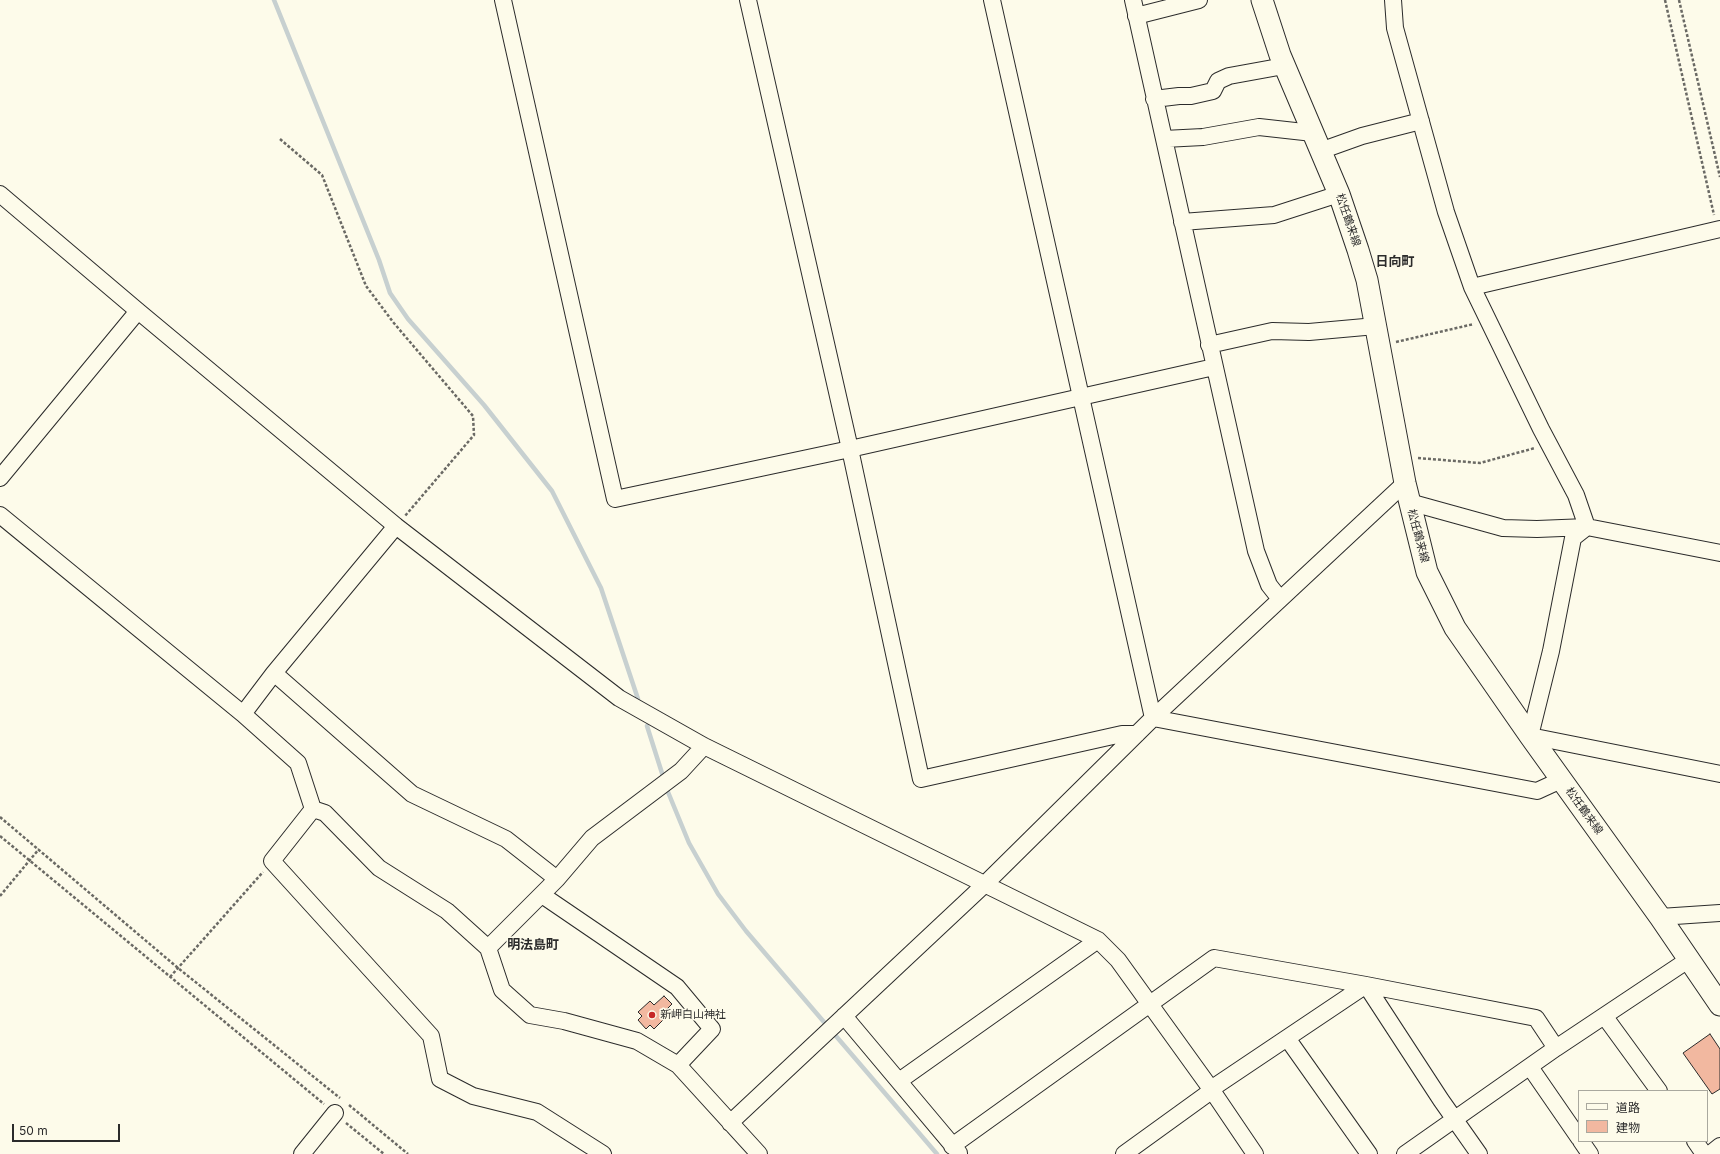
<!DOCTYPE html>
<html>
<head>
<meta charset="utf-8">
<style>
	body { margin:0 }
	#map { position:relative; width:1720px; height:1154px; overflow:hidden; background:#fdfbea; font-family:Inter,"Noto Sans JP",sans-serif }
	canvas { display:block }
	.legend { position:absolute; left:1578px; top:1090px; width:130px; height:52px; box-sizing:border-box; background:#fdfbea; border:1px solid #a9a89e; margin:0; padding:5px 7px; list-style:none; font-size:12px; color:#2b2b2b }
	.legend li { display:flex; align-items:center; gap:8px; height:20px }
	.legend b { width:20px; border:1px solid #a9a89e }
	.scale { position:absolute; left:12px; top:1124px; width:108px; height:18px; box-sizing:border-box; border:2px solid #2b2b2b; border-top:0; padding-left:5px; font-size:12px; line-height:14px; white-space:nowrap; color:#2b2b2b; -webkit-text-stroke:3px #fdfbea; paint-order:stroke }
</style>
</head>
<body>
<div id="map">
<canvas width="1720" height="1154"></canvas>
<ul class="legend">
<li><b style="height:5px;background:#fdfbea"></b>道路</li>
<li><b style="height:11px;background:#f2b8a0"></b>建物</li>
</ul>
<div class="scale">50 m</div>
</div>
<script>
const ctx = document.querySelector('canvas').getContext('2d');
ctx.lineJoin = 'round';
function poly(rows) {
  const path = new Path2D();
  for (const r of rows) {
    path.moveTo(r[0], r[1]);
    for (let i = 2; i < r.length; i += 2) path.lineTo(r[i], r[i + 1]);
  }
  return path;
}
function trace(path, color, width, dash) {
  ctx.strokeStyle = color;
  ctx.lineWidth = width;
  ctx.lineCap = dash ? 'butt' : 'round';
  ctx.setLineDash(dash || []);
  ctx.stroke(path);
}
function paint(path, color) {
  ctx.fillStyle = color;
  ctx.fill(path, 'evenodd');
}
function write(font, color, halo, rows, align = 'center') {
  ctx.font = font + ' Inter,"Noto Sans JP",sans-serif';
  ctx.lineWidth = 3;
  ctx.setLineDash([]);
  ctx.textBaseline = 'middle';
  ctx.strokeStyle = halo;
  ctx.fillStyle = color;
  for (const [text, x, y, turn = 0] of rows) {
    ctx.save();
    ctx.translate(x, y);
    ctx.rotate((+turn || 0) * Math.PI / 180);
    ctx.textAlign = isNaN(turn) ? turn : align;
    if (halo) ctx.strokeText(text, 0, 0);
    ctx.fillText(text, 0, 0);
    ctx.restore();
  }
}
trace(poly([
	[274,0,379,260,390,293,408,319,484,405,552,491,601,588,638,699],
	[647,726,668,792,689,843,718,894,746,931,937,1154]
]), '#c7d0d0', 4.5);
const building = poly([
	[664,996,672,1004,663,1013,667,1016,654,1029,650,1025,646,1029,638,1020,642,1016,638,1012,650,1001,654,1005,664,996],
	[1710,1034,1720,1049,1720,1089,1712,1094,1683,1053,1710,1034]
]);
paint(building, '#f2b8a0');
trace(building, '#2b2b2b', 1);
const minor = poly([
	[503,0,615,499,850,449,1214,367],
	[748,0,850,449,921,779,1122,734,1137,734],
	[992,0,1153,718],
	[1133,0,1256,551,1269,585,1280,599],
	[1393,0,1395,28,1446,212,1472,287,1541,429,1576,495,1587,527,1573,538,1551,651,1530,736,1720,774],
	[1136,16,1199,0],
	[1154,99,1179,96,1191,96,1213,91,1218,81,1229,76,1284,66],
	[1164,139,1203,137,1259,127,1313,133],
	[1320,151,1362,136,1421,121],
	[0,194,138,311,396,526,619,698,704,746,1098,940,1118,960,1211,1089,1255,1154],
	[1182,222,1274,215,1339,194],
	[1472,287,1720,229],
	[1209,345,1272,331,1309,332,1376,326],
	[0,478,138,311],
	[1409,502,1503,528,1537,529,1587,527,1720,553],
	[0,515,243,714,298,763,313,809],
	[274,673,412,794,506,839,557,879,488,948],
	[243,714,274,673,396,526],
	[1153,718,1537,791,1561,780],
	[313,809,325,813,379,868,447,911,488,948,502,990,530,1015,564,1021,637,1041,678,1065,759,1154],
	[313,809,272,861,431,1036,440,1079,473,1096,537,1112,603,1154],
	[557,879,592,838,681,771,704,746],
	[542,895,677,987,712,1029,678,1065],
	[1660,917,1720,913],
	[844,1016,959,1153],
	[1605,1017,1659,1091],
	[1287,1038,1369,1154],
	[1530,1067,1579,1138],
	[899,1081,1098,940],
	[730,1123,984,885,1153,718,1405,483],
	[1581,1141,1590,1154],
	[1695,1141,1704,1154],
	[952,1146,1214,958,1366,985,1536,1018,1556,1048,1688,960],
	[302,1154,335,1113],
	[1124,1154,1207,1094,1211,1089,1366,985,1441,1100,1479,1154],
	[1405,1154,1556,1048],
	[1710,1154,1720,1146]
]);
const major = poly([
	[1262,0,1280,55,1339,194,1358,250,1367,280,1405,483,1427,572,1455,628,1530,736,1660,917,1720,1005]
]);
trace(minor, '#2b2b2b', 18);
trace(major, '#2b2b2b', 23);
trace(poly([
	[1665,0,1714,215],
	[1679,0,1720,177],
	[280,139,322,175,366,286,393,322,473,416,474,435,405,516],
	[1396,342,1474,324],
	[1418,458,1480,463,1535,448],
	[0,817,178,968,340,1098],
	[0,836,324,1104],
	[0,896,39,849],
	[170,977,263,872],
	[349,1105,408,1154],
	[346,1123,384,1154]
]), '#6a6964', 2.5, [3, 2]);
trace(minor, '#fdfbea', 16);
trace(major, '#fdfbea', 21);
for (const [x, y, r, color] of [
	[652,1015,4,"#c62828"]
]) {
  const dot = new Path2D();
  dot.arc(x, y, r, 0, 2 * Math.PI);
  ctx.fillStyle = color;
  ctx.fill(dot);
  trace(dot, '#fdfbea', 1.5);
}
write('11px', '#2b2b2b', '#fdfbea', [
	["松任鶴来線",1348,220,71],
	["松任鶴来線",1418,536,75],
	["松任鶴来線",1584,811,54]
]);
write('11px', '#2b2b2b', '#fdfbea', [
	["新岬白山神社",660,1015]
], 'left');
write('bold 13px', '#2b2b2b', '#fdfbea', [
	["日向町",1395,262],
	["明法島町",533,945]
]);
</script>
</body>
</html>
